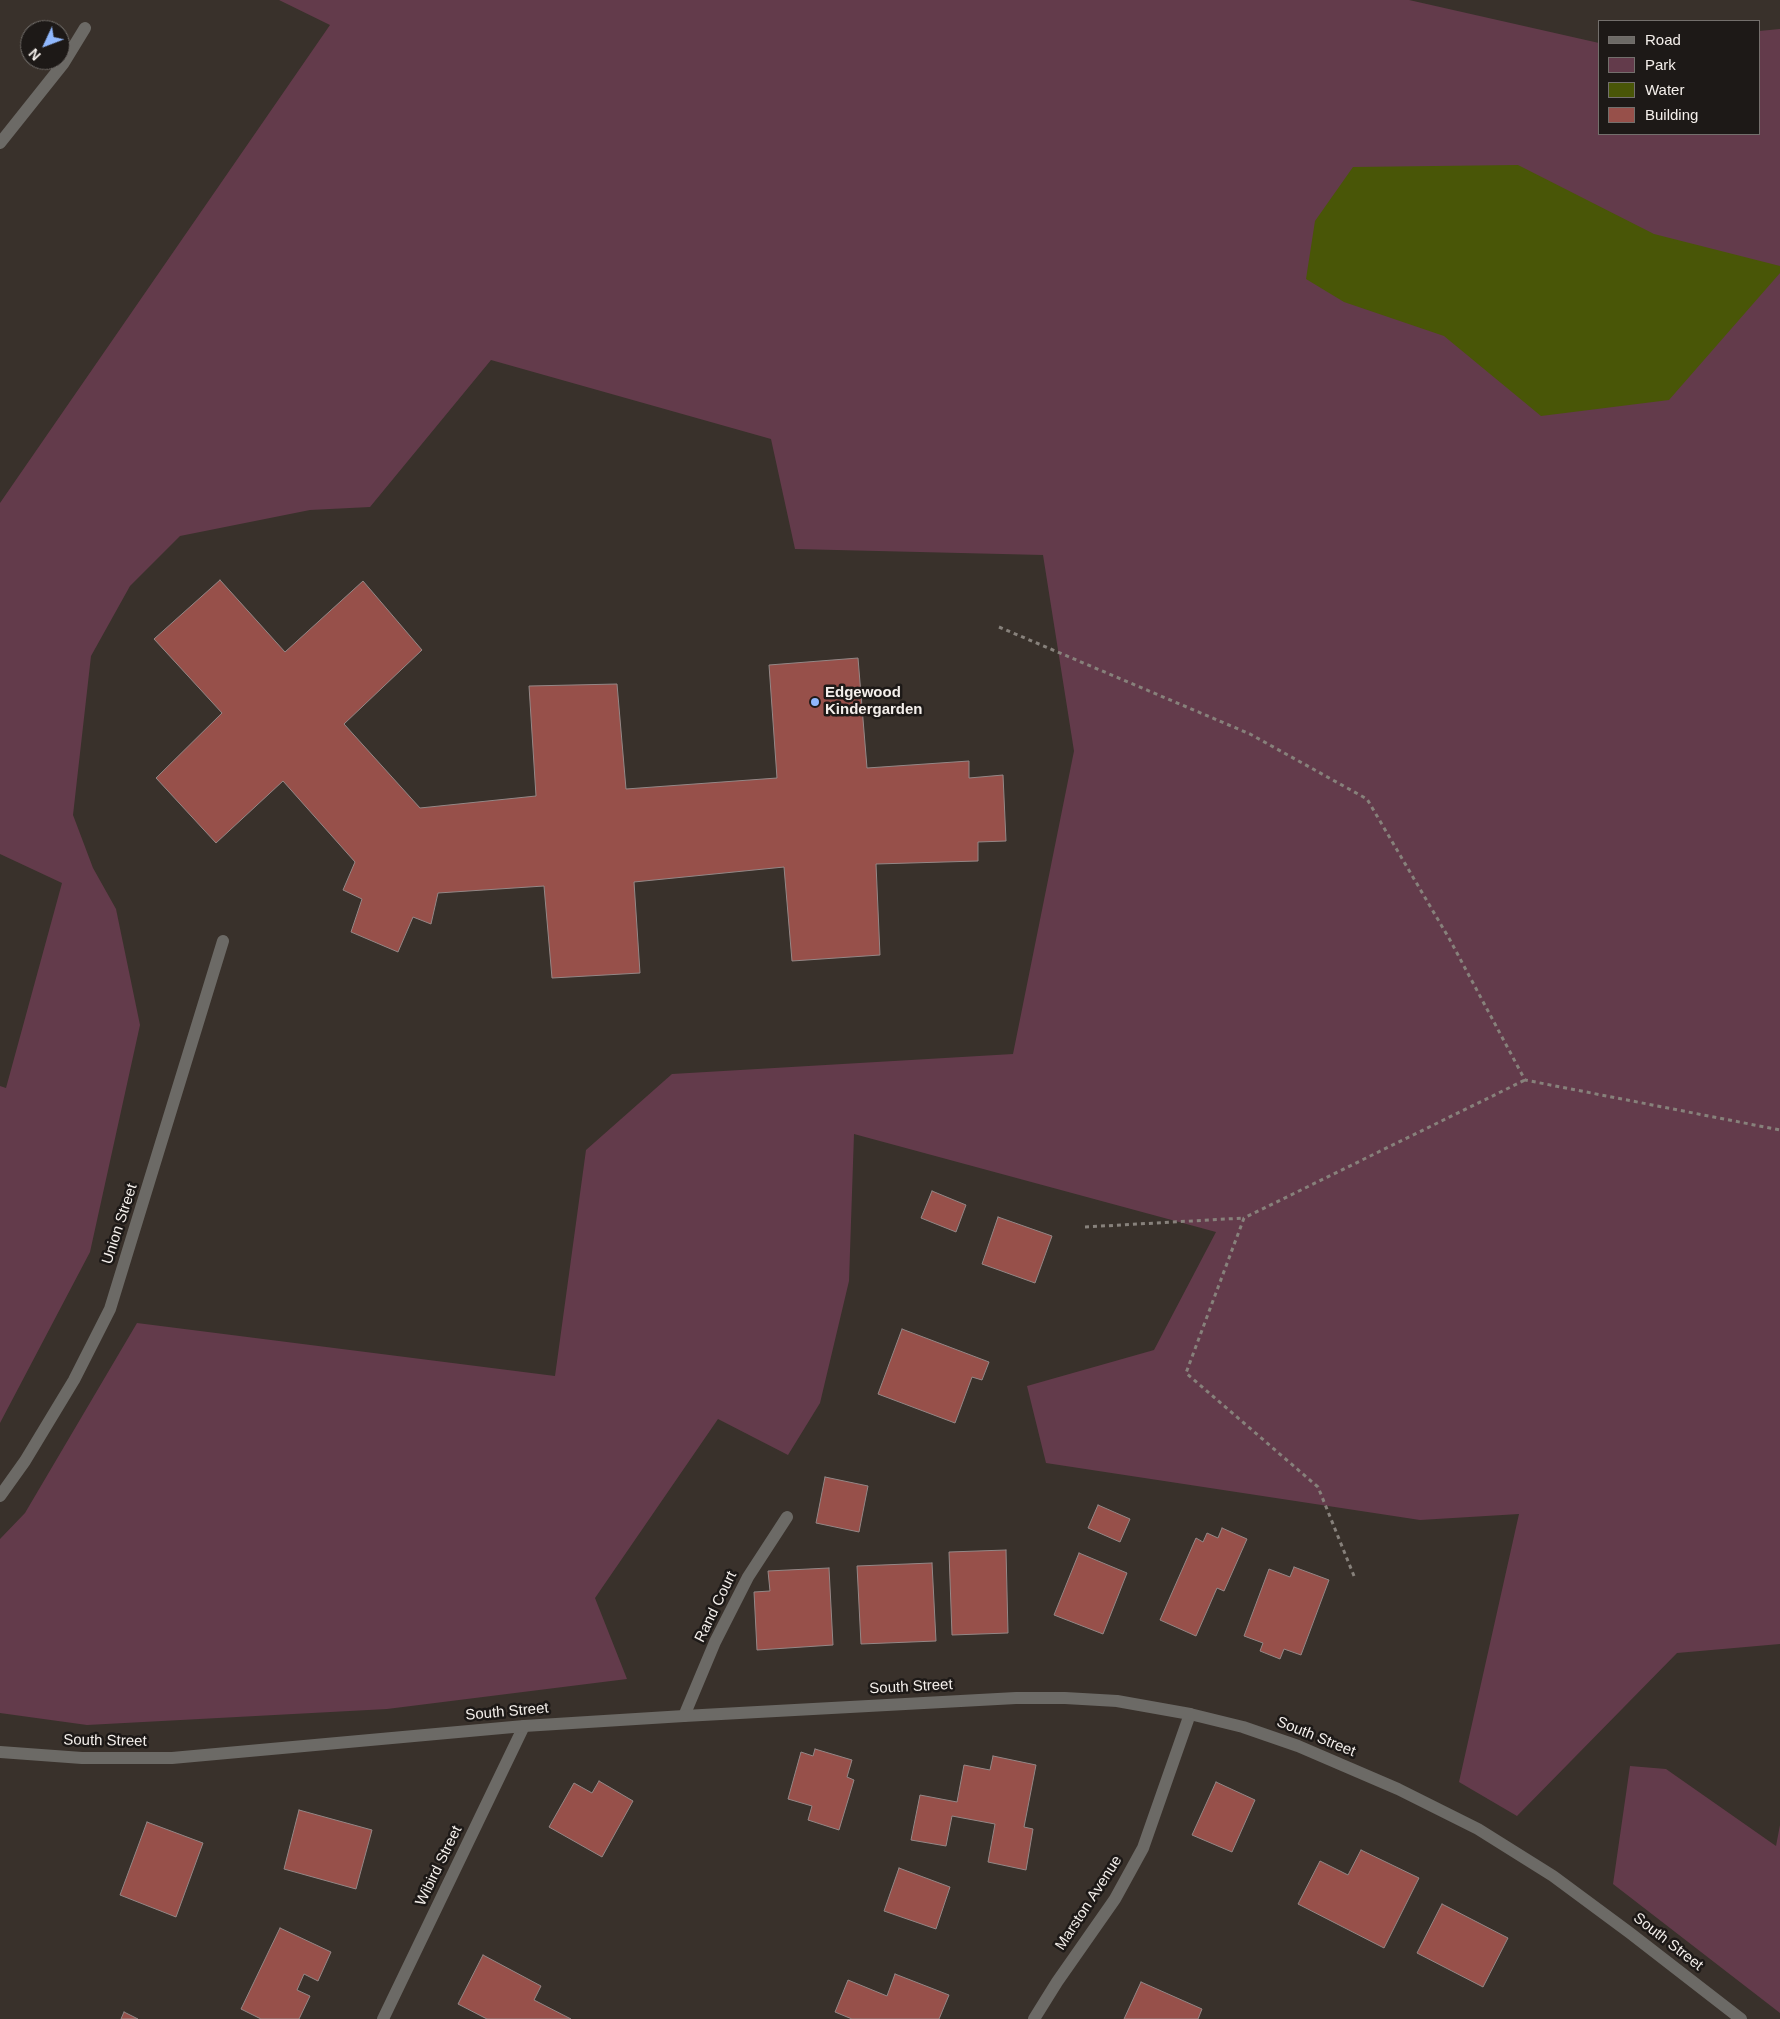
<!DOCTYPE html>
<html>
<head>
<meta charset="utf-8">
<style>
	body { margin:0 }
	#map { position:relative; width:1780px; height:2019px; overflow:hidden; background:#39312b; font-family:Helvetica,sans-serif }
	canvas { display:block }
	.legend { position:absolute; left:1598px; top:20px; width:162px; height:115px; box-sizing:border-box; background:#1d1917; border:1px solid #736f6c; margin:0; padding:6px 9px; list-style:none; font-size:15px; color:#f4efeb }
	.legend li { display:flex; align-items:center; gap:10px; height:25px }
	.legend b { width:25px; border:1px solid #736f6c }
	.north { position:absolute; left:20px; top:20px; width:50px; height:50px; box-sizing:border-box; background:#1d1917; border:1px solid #736f6c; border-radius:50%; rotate:227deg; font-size:14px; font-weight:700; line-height:20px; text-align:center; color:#f4efeb }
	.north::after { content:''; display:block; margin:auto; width:18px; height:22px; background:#90b8fd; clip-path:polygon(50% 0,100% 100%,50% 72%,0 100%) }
</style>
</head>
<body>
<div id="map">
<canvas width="1780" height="2019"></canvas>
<ul class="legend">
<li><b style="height:6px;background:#6c6a66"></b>Road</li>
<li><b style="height:14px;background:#633b4b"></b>Park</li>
<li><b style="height:14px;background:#495607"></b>Water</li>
<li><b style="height:14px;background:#97504a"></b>Building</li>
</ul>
<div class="north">N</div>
</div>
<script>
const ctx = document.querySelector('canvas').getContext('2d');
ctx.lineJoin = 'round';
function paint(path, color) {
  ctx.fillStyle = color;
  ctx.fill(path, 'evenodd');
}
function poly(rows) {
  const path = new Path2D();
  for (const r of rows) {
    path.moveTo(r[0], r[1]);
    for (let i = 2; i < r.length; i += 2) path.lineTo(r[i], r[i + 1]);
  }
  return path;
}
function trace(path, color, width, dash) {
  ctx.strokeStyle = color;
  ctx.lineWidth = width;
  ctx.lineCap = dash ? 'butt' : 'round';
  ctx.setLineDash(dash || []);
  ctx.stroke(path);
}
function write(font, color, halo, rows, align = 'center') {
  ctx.font = font + ' Helvetica,sans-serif';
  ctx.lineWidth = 5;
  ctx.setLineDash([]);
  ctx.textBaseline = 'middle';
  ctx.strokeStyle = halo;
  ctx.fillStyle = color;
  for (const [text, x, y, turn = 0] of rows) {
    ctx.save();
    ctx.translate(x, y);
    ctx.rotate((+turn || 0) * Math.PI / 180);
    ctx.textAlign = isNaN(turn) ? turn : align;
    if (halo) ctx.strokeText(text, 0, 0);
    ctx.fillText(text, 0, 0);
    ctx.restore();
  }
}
paint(poly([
	[279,0,1409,0,1599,43,1599,134,1759,134,1759,31,1780,29,1780,1644,1677,1653,1517,1816,1459,1782,1519,1514,1420,1520,1046,1463,1027,1386,1154,1350,1216,1232,854,1134,849,1281,820,1403,788,1455,718,1419,595,1598,627,1679,387,1709,87,1725,0,1713,0,1539,25,1513,137,1323,555,1376,586,1150,672,1074,1013,1054,1074,751,1043,555,795,549,771,439,491,360,370,507,310,510,180,536,130,586,91,656,73,815,93,868,116,909,140,1025,90,1252,0,1423,0,1086,6,1088,62,883,0,854,0,503,330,25],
	[1630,1766,1666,1769,1776,1846,1780,1825,1780,2013,1613,1884]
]), '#633b4b');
paint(poly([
	[1518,165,1654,234,1780,266,1780,273,1669,400,1541,416,1444,336,1344,302,1306,279,1315,221,1353,167]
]), '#495607');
const building = poly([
	[220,580,285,652,363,581,422,650,344,724,420,808,536,796,529,686,617,684,626,789,777,778,769,665,858,658,867,768,969,761,969,778,1003,775,1006,841,978,842,978,861,876,864,880,955,792,961,784,867,634,882,640,973,552,978,544,886,438,893,431,924,413,917,398,952,351,932,362,899,343,890,355,862,283,781,216,843,156,778,222,713,154,639,220,580],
	[932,1191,966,1205,956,1232,921,1218,932,1191],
	[998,1217,1052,1236,1035,1283,982,1264,998,1217],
	[902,1329,989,1362,982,1380,972,1377,955,1423,878,1394,902,1329],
	[825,1477,868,1486,859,1532,816,1523,825,1477],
	[1098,1505,1130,1519,1120,1542,1088,1528,1098,1505],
	[1222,1528,1247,1539,1224,1591,1217,1588,1196,1636,1160,1620,1196,1538,1203,1542,1207,1533,1218,1538,1222,1528],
	[1006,1550,1008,1633,952,1635,949,1552,1006,1550],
	[1079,1553,1127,1573,1103,1634,1054,1615,1079,1553],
	[932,1563,936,1641,861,1644,857,1566,932,1563],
	[1294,1567,1329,1580,1301,1655,1284,1649,1280,1659,1260,1651,1263,1643,1244,1636,1269,1569,1290,1577,1294,1567],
	[829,1568,833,1645,757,1650,754,1592,770,1591,768,1571,829,1568],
	[815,1749,852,1760,847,1777,854,1780,839,1830,808,1820,812,1806,788,1799,801,1752,813,1756,815,1749],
	[993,1756,1036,1765,1024,1827,1033,1829,1026,1870,988,1862,995,1824,952,1816,946,1846,911,1840,920,1795,957,1802,964,1765,990,1770,993,1756],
	[599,1781,633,1801,602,1857,549,1827,574,1783,592,1793,599,1781],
	[1216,1782,1255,1800,1232,1852,1192,1835,1216,1782],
	[299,1810,372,1830,356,1889,284,1869,299,1810],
	[147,1822,203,1843,176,1917,120,1895,147,1822],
	[1361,1850,1419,1878,1384,1948,1298,1904,1320,1861,1348,1875,1361,1850],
	[899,1868,950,1887,936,1929,884,1911,899,1868],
	[1442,1904,1508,1938,1483,1987,1417,1953,1442,1904],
	[280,1928,331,1952,318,1981,304,1974,297,1990,310,1996,299,2019,261,2019,241,2009,280,1928],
	[483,1955,541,1986,534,2000,571,2019,487,2019,458,2004,483,1955],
	[895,1974,949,1995,939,2019,852,2019,835,2012,848,1980,887,1996,895,1974],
	[1141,1982,1202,2009,1198,2019,1124,2019,1141,1982],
	[124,2012,138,2019,121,2019,124,2012]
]);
paint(building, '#97504a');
trace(building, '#948786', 1);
trace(poly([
	[999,627,1250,734,1367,799,1450,940,1525,1080,1780,1130],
	[1085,1227,1244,1218],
	[1354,1576,1318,1487,1186,1373,1244,1218,1525,1080]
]), '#87817b', 3, [4, 4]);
trace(poly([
	[0,143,63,64,85,28],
	[0,1496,25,1461,74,1380,110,1309,223,941],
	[684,1716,715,1642,748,1577,787,1517],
	[383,2019,524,1726],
	[1034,2019,1057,1982,1115,1899,1143,1848,1190,1714]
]), '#6c6a66', 12);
trace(poly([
	[0,1752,82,1758,172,1758,524,1726,684,1716,1016,1698,1065,1698,1117,1701,1190,1714,1243,1727,1298,1746,1398,1789,1478,1829,1553,1876,1630,1933,1741,2019]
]), '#6c6a66', 12);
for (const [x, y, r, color] of [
	[815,702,5,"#90b8fd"]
]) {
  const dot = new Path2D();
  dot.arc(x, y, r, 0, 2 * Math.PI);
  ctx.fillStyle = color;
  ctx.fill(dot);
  trace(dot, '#1d1917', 2);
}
write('bold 15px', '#f4efeb', '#1d1917', [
	["Edgewood",825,693],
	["Kindergarden",825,710]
], 'left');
write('15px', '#f4efeb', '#1d1917', [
	["Union Street",120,1224,-72],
	["Rand Court",716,1607,-64],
	["South Street",911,1687,-3],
	["South Street",507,1712,-5],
	["South Street",1316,1737,22],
	["South Street",105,1741,1],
	["Wibird Street",439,1866,-64],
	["Marston Avenue",1089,1903,-57],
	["South Street",1668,1942,38]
]);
</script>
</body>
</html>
